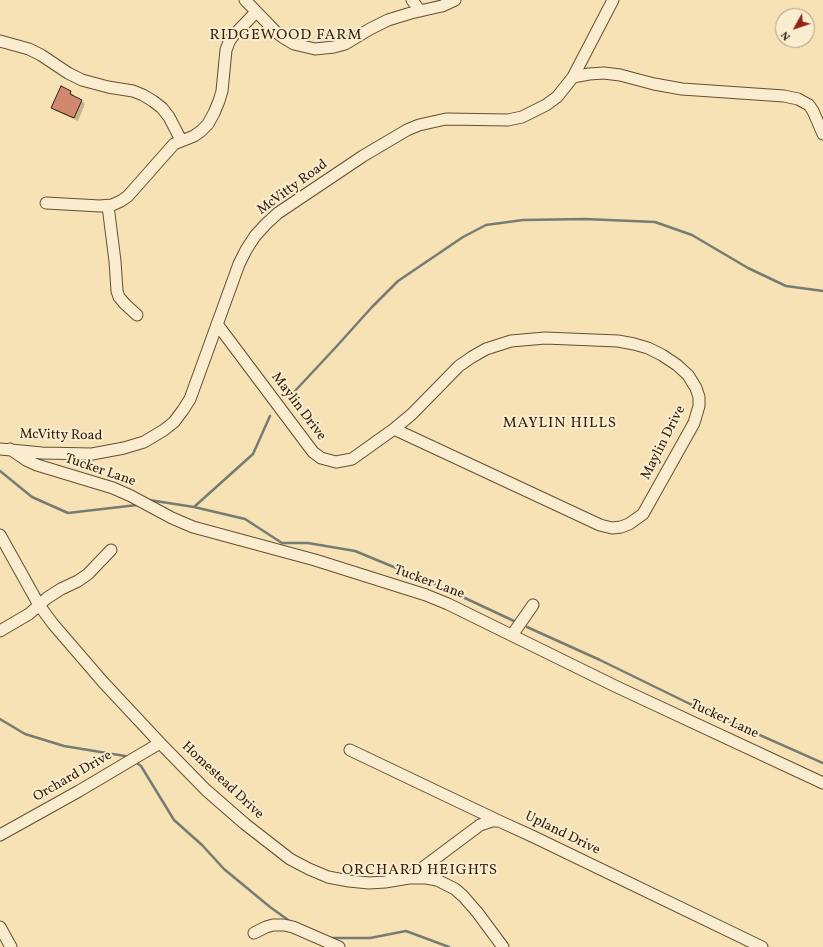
<!DOCTYPE html>
<html>
<head>
<meta charset="utf-8">
<style>
	body { margin:0 }
	#map { position:relative; width:823px; height:947px; overflow:hidden; background:#f6e2b5; font-family:Vollkorn,serif }
	canvas { display:block }
	.north { position:absolute; left:775px; top:8px; width:40px; height:40px; box-sizing:border-box; background:#f9eccf; border:1px solid #a99a80; border-radius:50%; rotate:230deg; font-size:11px; font-weight:700; line-height:16px; text-align:center; color:#321e09 }
	.north::after { content:''; display:block; margin:auto; width:14px; height:18px; background:#8f2418; clip-path:polygon(50% 0,100% 100%,50% 72%,0 100%) }
</style>
</head>
<body>
<div id="map">
<canvas width="823" height="947"></canvas>
<div class="north">N</div>
</div>
<script>
const ctx = document.querySelector('canvas').getContext('2d');
ctx.lineJoin = 'round';
function paint(path, color) {
  ctx.fillStyle = color;
  ctx.fill(path, 'evenodd');
}
function poly(rows) {
  const path = new Path2D();
  for (const r of rows) {
    path.moveTo(r[0], r[1]);
    for (let i = 2; i < r.length; i += 2) path.lineTo(r[i], r[i + 1]);
  }
  return path;
}
function trace(path, color, width, dash) {
  ctx.strokeStyle = color;
  ctx.lineWidth = width;
  ctx.lineCap = dash ? 'butt' : 'round';
  ctx.setLineDash(dash || []);
  ctx.stroke(path);
}
function write(font, color, halo, rows, align = 'center') {
  ctx.font = font + ' Vollkorn,serif';
  ctx.lineWidth = 4;
  ctx.setLineDash([]);
  ctx.textBaseline = 'middle';
  ctx.strokeStyle = halo;
  ctx.fillStyle = color;
  for (const [text, x, y, turn = 0] of rows) {
    ctx.save();
    ctx.translate(x, y);
    ctx.rotate((+turn || 0) * Math.PI / 180);
    ctx.textAlign = isNaN(turn) ? turn : align;
    if (halo) ctx.strokeText(text, 0, 0);
    ctx.fillText(text, 0, 0);
    ctx.restore();
  }
}
paint(poly([
	[70,92,74,95,73,97,82,101,85,104,78,121,56,111,53,108]
]), '#0003');
trace(poly([
	[294,392,336,347,372,307,398,281,463,237,486,225,523,220,585,219,655,222,692,235,748,268,786,286,823,291],
	[0,471,32,497,68,513,137,505],
	[149,500,194,507,245,519,282,543,308,543,355,551,435,584,514,621],
	[194,507,253,454,270,416],
	[527,627,600,660,690,704,823,763],
	[0,719,25,734,64,746,125,756],
	[138,764,141,766,174,820,202,845,224,869,270,907,291,922],
	[331,938,370,938,406,931,449,947]
]), '#767c73', 2.5);
const building = poly([
	[61,86,71,91,70,94,82,100,74,118,51,108,61,86]
]);
paint(building, '#d18770');
trace(building, '#321e09', 1);
const minor = poly([
	[245,0,276,32,284,38,294,44,315,49,334,47,345,44,370,29,388,20,411,13,442,6,455,0],
	[412,0,420,11],
	[0,41,29,49,41,55,68,73,82,80,108,87,133,91,143,95,153,101,162,108,169,117,181,140],
	[573,77,589,74,604,73,620,75,654,84,682,89,784,96,798,99,809,105,813,111,823,134],
	[46,203,100,206,112,205,121,201,128,196,174,144,194,136,201,131,208,124,214,113,219,101,222,91,226,50,229,42,233,36,256,12],
	[108,206,115,261,117,291,119,297,125,304,137,315],
	[217,324,313,452,321,458,336,462,352,459,394,429],
	[545,338,618,341,634,344,648,348,662,355,677,365,688,375,696,388,699,397,699,406,694,423,643,514,629,524,621,527,612,528,600,525,394,429,412,414,459,366,472,357,486,349,511,341,545,338],
	[0,449,42,453,92,454,124,448,144,442,164,430,174,422,183,410,190,399,239,264,246,250,255,236,266,224,278,213,363,156,407,130,419,125,446,119,508,120,522,117,546,105,557,97,573,77,613,0],
	[10,449,26,460,37,465,113,488,131,496,172,518,193,527,315,560,426,595,448,604,617,687,823,783],
	[0,535,39,605,53,624,103,682,160,743,206,790,245,824,290,859,309,869,328,877,349,881,369,883,385,882,409,878,480,825,492,821,499,821],
	[0,631,29,614,47,598,61,589,78,581,88,574,111,550],
	[512,635,533,605],
	[350,750,499,821,534,837,762,947],
	[0,835,79,791,160,743],
	[409,878,426,878,437,880,455,889,463,896,477,912,503,947],
	[0,927,11,947],
	[254,933,266,927,273,925,284,925,293,927,339,947]
]);
trace(minor, '#634f34', 13);
trace(minor, '#f9eccf', 11);
write('14px', '#321e09', '#f9eccf', [
	["McVitty Road",293,188,-36],
	["Maylin Drive",298,407,53],
	["McVitty Road",61,436,1],
	["Maylin Drive",664,443,-63],
	["Tucker Lane",100,471,19],
	["Tucker Lane",429,583,20],
	["Tucker Lane",724,720,25],
	["Orchard Drive",73,777,-30],
	["Homestead Drive",222,781,43],
	["Upland Drive",562,834,26]
]);
ctx.letterSpacing = '1px';
write('15px', '#321e09', '#f9eccf', [
	["RIDGEWOOD FARM",286,36],
	["MAYLIN HILLS",560,424],
	["ORCHARD HEIGHTS",420,871]
]);
ctx.letterSpacing = '0px';
</script>
</body>
</html>
